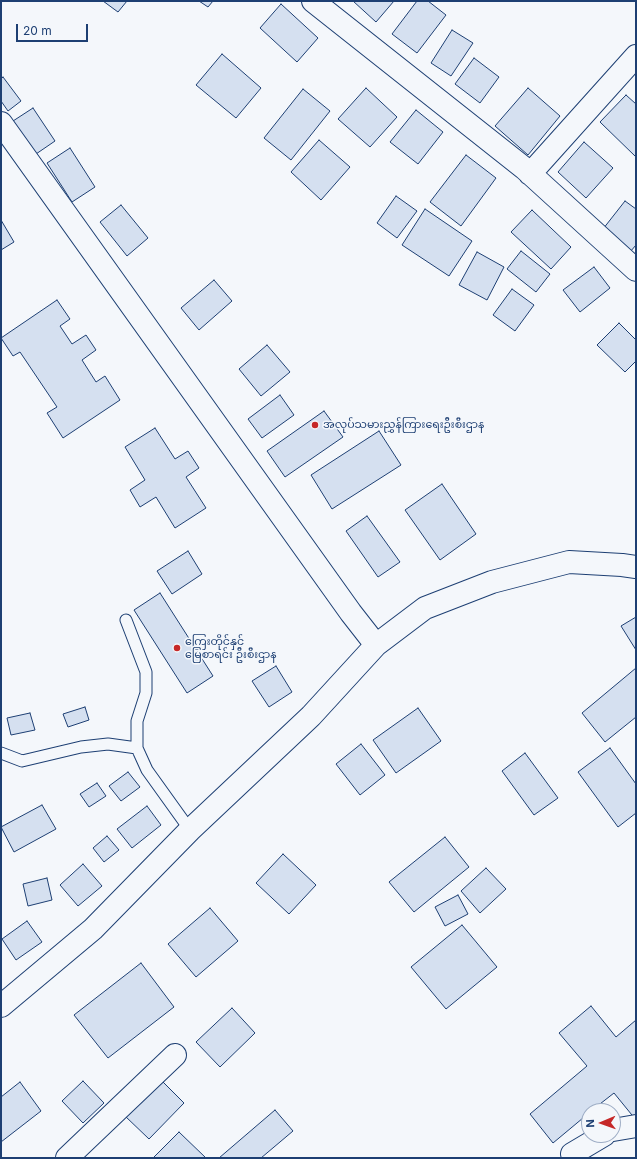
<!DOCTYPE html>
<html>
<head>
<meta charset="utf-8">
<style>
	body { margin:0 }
	#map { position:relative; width:637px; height:1159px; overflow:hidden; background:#f4f7fb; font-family:Inter,sans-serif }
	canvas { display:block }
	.frame { position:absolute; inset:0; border:2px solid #1d3f73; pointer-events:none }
	.north { position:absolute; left:581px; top:1103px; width:40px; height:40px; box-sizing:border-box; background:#f4f7fb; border:1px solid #9eadc5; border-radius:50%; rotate:268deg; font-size:11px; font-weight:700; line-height:16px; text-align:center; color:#1d3f73 }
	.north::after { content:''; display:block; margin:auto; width:14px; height:18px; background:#c62828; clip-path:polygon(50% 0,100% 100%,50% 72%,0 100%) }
	.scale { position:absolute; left:16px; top:24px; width:72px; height:18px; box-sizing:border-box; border:2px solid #1d3f73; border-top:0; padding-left:5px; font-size:12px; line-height:14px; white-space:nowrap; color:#1d3f73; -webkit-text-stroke:3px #f4f7fb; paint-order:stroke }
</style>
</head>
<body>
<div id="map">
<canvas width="637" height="1159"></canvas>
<div class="frame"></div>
<div class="north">N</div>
<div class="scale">20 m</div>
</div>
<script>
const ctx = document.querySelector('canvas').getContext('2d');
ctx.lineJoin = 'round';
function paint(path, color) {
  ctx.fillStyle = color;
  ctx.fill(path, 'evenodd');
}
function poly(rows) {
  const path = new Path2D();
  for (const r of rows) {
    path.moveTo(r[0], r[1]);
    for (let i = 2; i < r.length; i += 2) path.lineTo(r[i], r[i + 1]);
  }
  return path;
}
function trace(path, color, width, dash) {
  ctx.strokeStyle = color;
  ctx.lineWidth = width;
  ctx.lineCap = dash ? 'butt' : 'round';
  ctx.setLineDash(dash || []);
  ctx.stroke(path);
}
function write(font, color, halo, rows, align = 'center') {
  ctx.font = font + ' Inter,"Noto Sans Myanmar",sans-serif';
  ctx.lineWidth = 3;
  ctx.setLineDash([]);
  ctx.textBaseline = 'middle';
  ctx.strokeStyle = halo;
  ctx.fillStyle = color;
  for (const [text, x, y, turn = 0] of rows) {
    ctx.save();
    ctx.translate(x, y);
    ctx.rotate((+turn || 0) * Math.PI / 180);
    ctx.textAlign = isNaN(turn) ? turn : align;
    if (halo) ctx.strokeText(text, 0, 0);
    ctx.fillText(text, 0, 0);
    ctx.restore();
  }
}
const building = poly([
	[103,1,127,1,118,12,103,1],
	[199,1,213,1,208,7,199,1],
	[353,1,394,1,376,22,353,1],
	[417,1,428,1,446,15,417,53,392,34,417,1],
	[281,4,318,38,297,62,260,28,281,4],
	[452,30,473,43,451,76,431,63,452,30],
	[222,54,261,88,236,118,196,85,222,54],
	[474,58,499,77,480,103,455,84,474,58],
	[3,77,21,101,8,111,1,101,1,79,3,77],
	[366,88,397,117,370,147,338,119,366,88],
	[528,88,560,116,528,155,495,126,528,88],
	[303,89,330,111,291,160,264,138,303,89],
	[626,95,636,104,636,157,600,122,626,95],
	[33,108,55,141,36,154,13,121,33,108],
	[416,110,443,132,418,164,390,142,416,110],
	[319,140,350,167,321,200,291,172,319,140],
	[584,142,613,168,586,198,558,172,584,142],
	[70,148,95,187,72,202,47,163,70,148],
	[466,155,496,178,461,226,430,202,466,155],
	[396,196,417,211,397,238,377,223,396,196],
	[625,201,636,209,636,245,630,252,603,229,625,201],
	[121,205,148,238,127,256,100,222,121,205],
	[425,209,472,241,449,276,402,245,425,209],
	[532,210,571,247,551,269,511,232,532,210],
	[1,220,14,242,1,250,1,220],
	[521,251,550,274,536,292,507,269,521,251],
	[477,252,504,267,487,300,459,285,477,252],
	[594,267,610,288,580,312,563,290,594,267],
	[214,280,232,301,199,330,181,308,214,280],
	[512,289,534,305,515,331,493,315,512,289],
	[57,300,70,319,60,326,72,344,86,335,96,350,82,360,96,382,105,376,120,400,63,438,47,413,57,407,20,352,13,356,1,338,57,300],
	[619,323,636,340,636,361,625,372,597,345,619,323],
	[267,345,290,372,261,396,239,369,267,345],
	[280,395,294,415,262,438,248,419,280,395],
	[324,411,343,437,285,477,267,451,324,411],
	[155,428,175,459,188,451,199,468,186,477,206,508,175,528,156,497,140,507,130,490,145,480,125,447,155,428],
	[379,431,401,465,332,509,311,475,379,431],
	[442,484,476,534,440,560,405,510,442,484],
	[367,516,400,562,378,577,346,531,367,516],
	[188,551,202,574,172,594,157,571,188,551],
	[160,593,213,676,187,693,134,610,160,593],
	[636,617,636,650,621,626,636,617],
	[276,666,292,692,269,707,252,681,276,666],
	[636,668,636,717,605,742,582,713,636,668],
	[85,707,89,720,68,727,63,714,85,707],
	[418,708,441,741,396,773,373,740,418,708],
	[30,713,35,730,11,735,7,718,30,713],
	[361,744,385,775,360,795,336,764,361,744],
	[610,748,636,784,636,813,618,827,578,772,610,748],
	[525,753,558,798,534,815,502,771,525,753],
	[128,772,140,787,121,801,109,786,128,772],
	[97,783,106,796,89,807,80,794,97,783],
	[42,805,56,829,14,852,1,827,42,805],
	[147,806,161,825,132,848,117,829,147,806],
	[107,836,119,850,104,862,93,848,107,836],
	[445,837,469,867,414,912,389,882,445,837],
	[283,854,316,885,289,914,256,883,283,854],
	[83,864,102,886,78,906,60,885,83,864],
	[486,868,506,889,480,913,461,891,486,868],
	[47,878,52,900,28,906,23,884,47,878],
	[458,895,468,914,445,926,435,907,458,895],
	[210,908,238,941,196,977,168,944,210,908],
	[27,921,42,942,16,960,2,939,27,921],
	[462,925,497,967,446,1009,411,967,462,925],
	[141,963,174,1007,108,1058,74,1015,141,963],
	[591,1006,616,1037,636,1020,636,1120,614,1093,591,1111,589,1111,589,1113,553,1143,530,1114,587,1066,559,1033,591,1006],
	[232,1008,255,1033,220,1067,196,1042,232,1008],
	[160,1079,184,1103,149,1139,125,1116,160,1079],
	[83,1081,104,1103,83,1123,62,1101,83,1081],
	[20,1082,41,1111,1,1142,1,1097,20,1082],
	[275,1110,293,1131,261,1158,219,1158,275,1110],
	[179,1132,206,1158,153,1158,179,1132]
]);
paint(building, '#d5e0f0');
trace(building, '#1d3f73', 1);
const lane = poly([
	[126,620,146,672,146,693,137,721,137,748,147,770,190,830],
	[1,753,22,761,81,747,108,744,137,748]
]);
const street = poly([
	[313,1,524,168,636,270],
	[1,123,351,613,376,645],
	[530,174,636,56],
	[1,1006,93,929,190,830,311,716,376,645,425,608,492,582,569,562,622,565,636,567],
	[613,1130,636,1126],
	[572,1154,604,1135],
	[67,1158,175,1055]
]);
trace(lane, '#1d3f73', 13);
trace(street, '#1d3f73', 24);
trace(lane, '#f4f7fb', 11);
trace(street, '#f4f7fb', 22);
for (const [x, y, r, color] of [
	[315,425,4,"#c62828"],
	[177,648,4,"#c62828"]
]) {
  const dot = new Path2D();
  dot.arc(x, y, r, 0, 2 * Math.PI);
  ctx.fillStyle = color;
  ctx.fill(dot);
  trace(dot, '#f4f7fb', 1.5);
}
write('11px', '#1d3f73', '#f4f7fb', [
	["အလုပ်သမားညွှန်ကြားရေးဦးစီးဌာန",323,425],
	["ကြေးတိုင်နှင့်",185,642],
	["မြေစာရင်း ဦးစီးဌာန",185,655]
], 'left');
</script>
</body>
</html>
